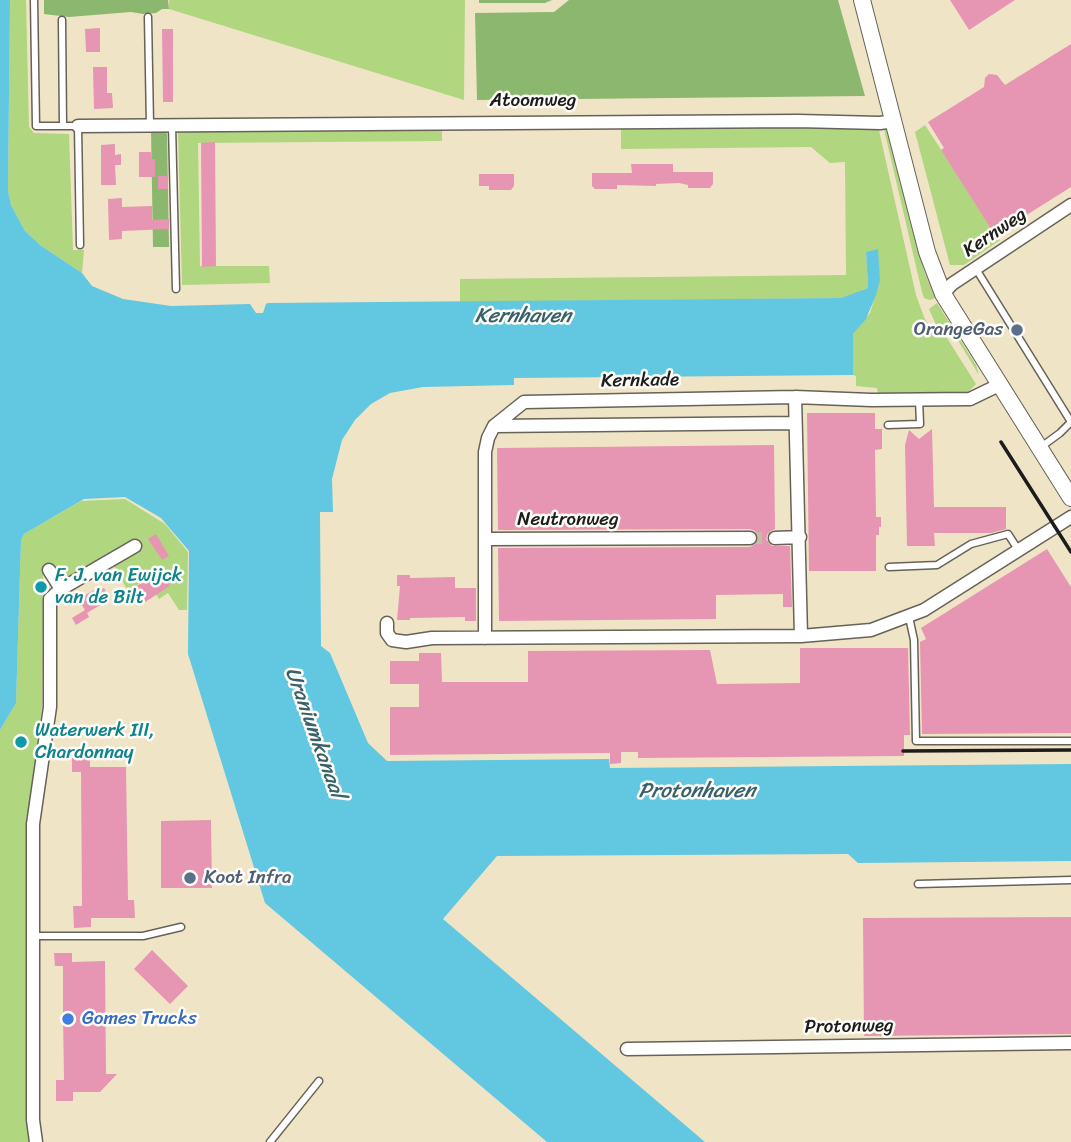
<!DOCTYPE html>
<html>
<head>
<meta charset="utf-8">
<style>
	body { margin:0 }
	canvas { display:block; background:#efe4c6 }
</style>
</head>
<body>
<canvas width="1071" height="1142"></canvas>
<script>
const ctx = document.querySelector('canvas').getContext('2d');
ctx.lineJoin = 'round';
function paint(path, color) {
  ctx.fillStyle = color;
  ctx.fill(path, 'evenodd');
}
function poly(rows) {
  const path = new Path2D();
  for (const r of rows) {
    path.moveTo(r[0], r[1]);
    for (let i = 2; i < r.length; i += 2) path.lineTo(r[i], r[i + 1]);
  }
  return path;
}
function trace(path, color, width, dash) {
  ctx.strokeStyle = color;
  ctx.lineWidth = width;
  ctx.lineCap = dash ? 'butt' : 'round';
  ctx.setLineDash(dash || []);
  ctx.stroke(path);
}
function write(font, color, halo, rows, align = 'center') {
  ctx.font = font + ' Sriracha,sans-serif';
  ctx.lineWidth = 5;
  ctx.setLineDash([]);
  ctx.textBaseline = 'middle';
  ctx.strokeStyle = halo;
  ctx.fillStyle = color;
  for (const [text, x, y, turn = 0] of rows) {
    ctx.save();
    ctx.translate(x, y);
    ctx.rotate((+turn || 0) * Math.PI / 180);
    ctx.textAlign = isNaN(turn) ? turn : align;
    if (halo) ctx.strokeText(text, 0, 0);
    ctx.fillText(text, 0, 0);
    ctx.restore();
  }
}
paint(poly([
	[10,0,26,0,29,127,34,133,69,134,73,250,84,250,82,273,40,245,25,231,11,205,8,191],
	[169,0,465,0,464,100,169,9],
	[883,125,886,125,924,271,935,298,930,300,924,298,922,292],
	[925,125,1000,240,964,265,950,265,915,132],
	[878,126,916,295,924,317,932,331,947,338,976,384,967,393,878,394,877,388,856,386,856,376,853,375,853,334,870,313,880,281,866,252,868,286,863,292,841,298,460,302,460,279,846,275,845,162,830,163,811,147,621,149,621,128],
	[442,128,442,141,198,143,200,266,269,266,270,283,182,285,178,129],
	[937,303,976,365,979,375,954,334,937,327,929,309],
	[125,499,165,524,188,552,187,610,179,610,168,593,159,599,147,579,128,591,109,558,70,577,62,574,54,565,43,565,43,578,50,588,47,594,43,596,42,706,27,826,27,1102,30,1142,0,1142,0,730,16,703,21,540,24,534,81,501]
]), '#b0d680');
paint(poly([
	[44,0,168,0,169,9,162,9,156,13,143,14,131,12,69,17,44,14],
	[479,0,552,0,545,3,479,3],
	[569,0,838,0,865,96,477,100,475,13,554,12],
	[151,129,165,129,167,135,169,247,153,247]
]), '#8cb76e');
paint(poly([
	[0,0,10,0,8,191,11,205,25,231,40,245,82,273,92,286,123,299,171,306,250,304,256,313,263,313,266,304,268,303,841,298,866,289,868,286,866,252,878,249,880,281,876,295,866,319,853,334,853,375,514,378,514,385,423,387,390,393,371,404,355,420,342,440,332,479,333,512,320,512,321,646,330,653,368,743,387,761,609,759,610,768,1071,764,1071,861,858,863,848,854,497,856,443,919,705,1142,547,1142,265,903,188,654,189,551,161,518,125,497,84,499,24,534,21,540,16,703,0,730]
]), '#62c7e0');
paint(poly([
	[950,0,1015,0,969,30],
	[85,29,100,28,100,52,86,52],
	[162,29,173,29,173,102,163,102],
	[1071,44,1071,187,995,235,941,150,944,148,928,122,984,87,985,78,989,74,997,75,1005,85],
	[93,67,107,67,107,93,112,93,113,108,94,109],
	[215,142,216,266,202,267,201,143],
	[115,144,115,155,121,154,121,165,115,165,116,185,101,185,101,145],
	[139,152,151,152,152,159,155,159,155,177,139,177],
	[631,164,673,164,673,172,713,172,713,184,710,188,688,188,688,185,679,183,656,184,656,186,617,185,617,189,595,189,592,186,592,173,632,173],
	[479,174,514,174,514,186,511,190,489,190,489,186,479,186],
	[158,176,168,176,168,189,158,189],
	[122,198,122,207,152,206,152,220,169,219,169,229,122,231,122,239,109,240,108,199],
	[807,413,875,413,875,429,882,429,882,449,875,450,876,517,881,517,881,527,879,527,879,535,876,535,876,571,809,571],
	[932,429,934,507,1006,507,1006,529,991,533,934,533,935,546,907,546,905,445,909,430,919,439],
	[774,445,775,529,768,533,766,539,772,546,790,546,792,607,783,607,783,594,716,595,716,619,499,621,498,548,750,547,757,543,759,537,755,531,750,529,498,530,497,448],
	[156,534,169,556,162,560,148,539],
	[1047,549,1071,587,1071,733,922,734,920,642,926,639,921,628],
	[161,571,170,586,142,604,132,589],
	[397,575,410,575,410,578,455,577,455,588,476,588,476,621,465,621,465,617,410,618,410,620,397,620,400,586,397,586],
	[104,588,110,599,87,613,89,617,76,625,72,618,85,610,78,599,96,589,97,592],
	[800,648,908,648,910,735,904,735,904,756,638,758,638,752,621,752,621,763,610,764,610,753,390,755,390,707,419,707,419,684,390,684,390,661,419,661,419,653,441,653,442,682,528,682,528,651,710,650,717,684,800,683],
	[72,758,90,758,90,767,126,767,128,900,134,900,135,918,91,918,91,927,74,928,73,906,82,906,81,772,72,772],
	[211,820,212,888,161,888,161,821],
	[1071,917,1071,1034,864,1036,863,918],
	[152,950,188,986,170,1004,134,969],
	[54,953,72,953,72,962,105,961,106,1074,117,1074,100,1092,73,1092,73,1101,56,1101,56,1080,64,1080,63,1016,63,966,55,966]
]), '#e696b2');
trace(poly([
	[750,538,775,538]
]), '#c5bca4', 12, [12, 6]);
const service = poly([
	[34,0,36,126,78,126,80,245],
	[148,17,150,125],
	[62,20,63,126],
	[172,125,176,289],
	[976,269,1071,422,1060,433,1041,447],
	[888,425,920,424,919,399],
	[889,567,937,565,971,544,1008,534,1019,551],
	[909,617,914,640,916,741,1071,741],
	[918,884,1071,880],
	[32,936,143,936,181,927],
	[270,1142,319,1081]
]);
const minor = poly([
	[78,126,798,121,880,123,894,121],
	[943,294,952,284,1071,205],
	[795,397,801,636],
	[494,426,524,402,795,397,871,400,970,399,999,385],
	[775,538,800,537],
	[485,539,485,452,488,438,494,426,795,423],
	[49,570,61,589],
	[387,623,387,633,392,640,406,642,432,638,801,636,871,630,924,610,1071,517],
	[485,638,485,539,750,538],
	[627,1049,1071,1043],
	[36,1142,33,1120,33,824,50,707,50,599,61,589,135,546]
]);
const tertiary = poly([
	[862,0,927,252,943,294,1071,498]
]);
trace(service, '#666258', 9);
trace(minor, '#666258', 15);
trace(tertiary, '#666258', 18);
trace(service, '#fff', 6);
trace(minor, '#fff', 12);
trace(tertiary, '#fff', 16);
trace(poly([
	[1001,442,1071,552],
	[903,751,1071,750]
]), '#1c1c1c', 3.5);
for (const [x, y, r, color] of [
	[1017,330,7,"#5c6f8a"],
	[41,587,7,"#0f9aa8"],
	[21,742,7,"#0f9aa8"],
	[190,878,7,"#5c6f8a"],
	[68,1019,7,"#3f7fe0"]
]) {
  const dot = new Path2D();
  dot.arc(x, y, r, 0, 2 * Math.PI);
  ctx.fillStyle = color;
  ctx.fill(dot);
  trace(dot, '#fdfcf7', 2.5);
}
write('19px', '#1c1c1c', '#fdfcf7', [
	["Atoomweg",533,101],
	["Kernweg",995,233,-34],
	["Kernkade",640,381,-1],
	["Neutronweg",568,520],
	["Protonweg",849,1027,-1]
]);
write('19px', '#4e5e75', '#fdfcf7', [
	["OrangeGas",1003,330],
	["Koot Infra",204,878,"left"]
], 'right');
write('19px', '#0d838f', '#fdfcf7', [
	["F. J. van Ewijck",55,576],
	["van de Bilt",55,598],
	["Waterwerk III,",35,731],
	["Chardonnay",35,753]
], 'left');
write('19px', '#366cbe', '#fdfcf7', [
	["Gomes Trucks",82,1019]
], 'left');
write('italic 21px', '#38606a', '#fdfcf7', [
	["Kernhaven",523,317],
	["Uraniumkanaal",314,733,70],
	["Protonhaven",697,792]
]);
</script>
</body>
</html>
